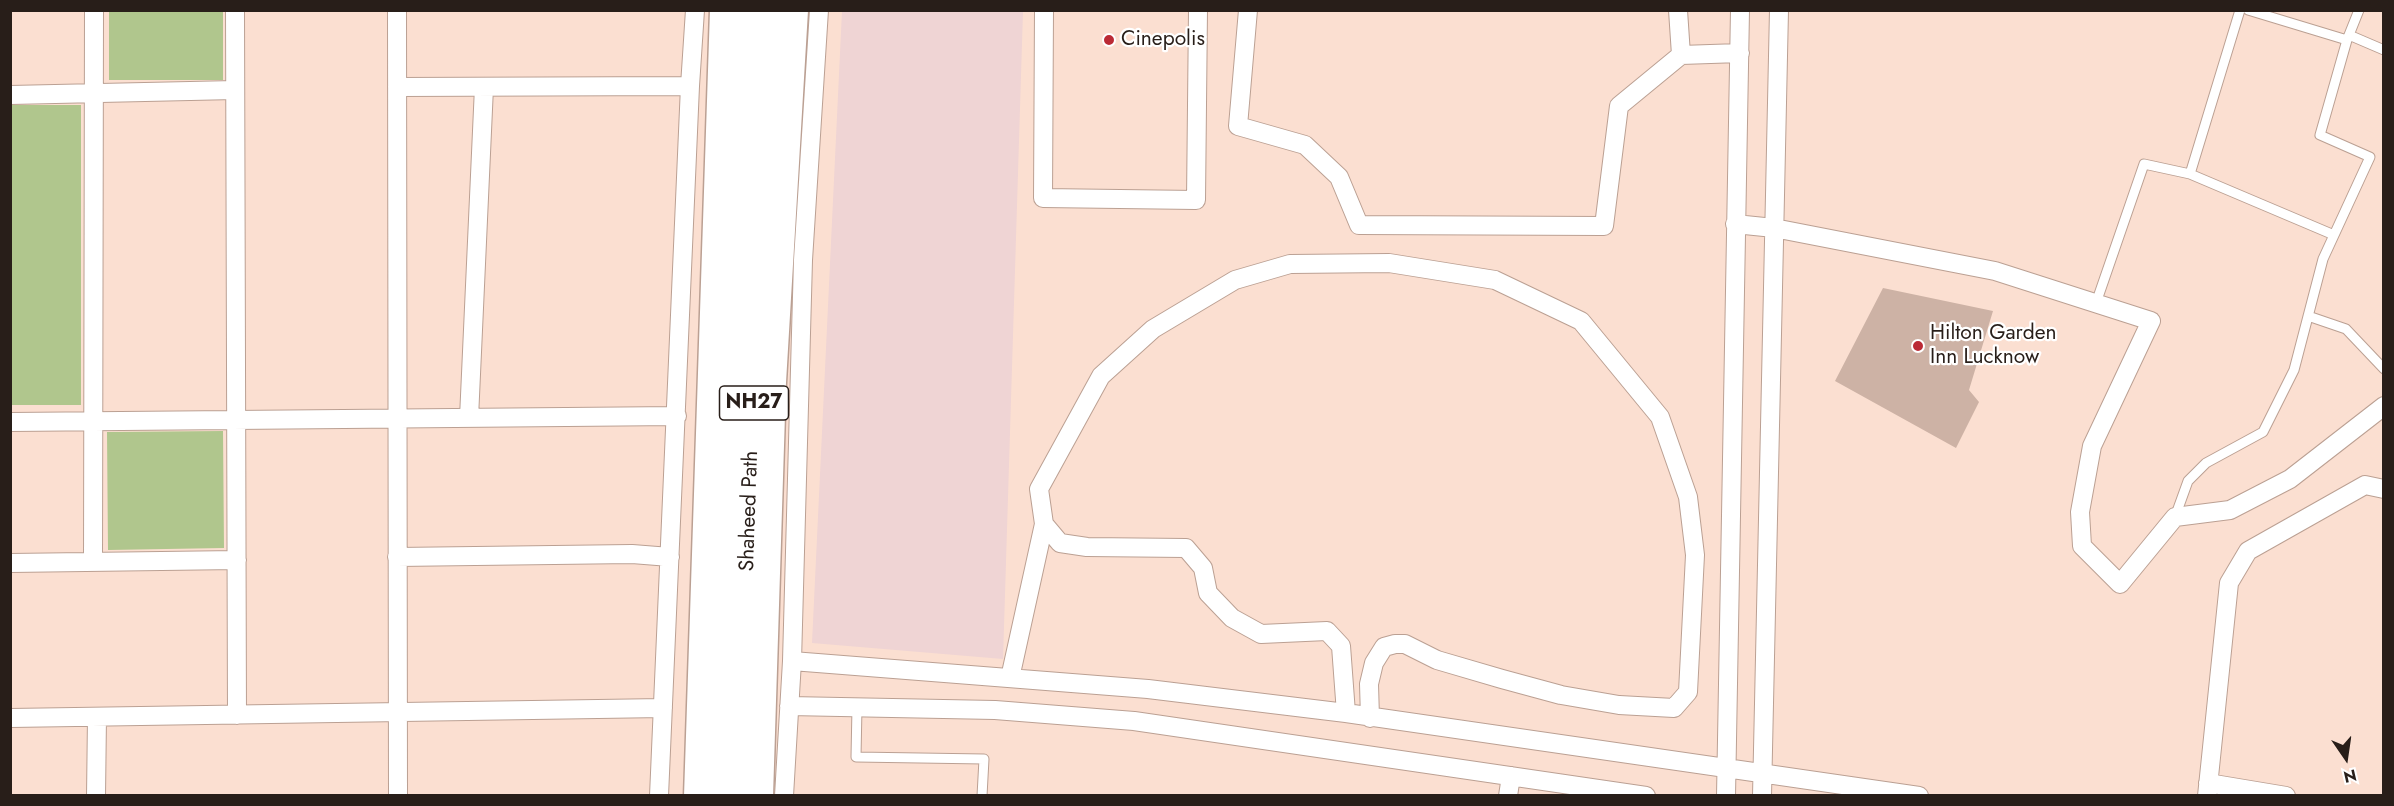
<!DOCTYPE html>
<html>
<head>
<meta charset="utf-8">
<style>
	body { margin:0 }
	#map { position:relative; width:2394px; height:806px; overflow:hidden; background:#fbdfd1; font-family:Jost,sans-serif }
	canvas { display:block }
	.frame { position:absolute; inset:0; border:12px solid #281e19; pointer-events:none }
	.north { position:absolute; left:2316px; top:728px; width:60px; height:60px; -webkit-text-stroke:4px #fff; paint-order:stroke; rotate:167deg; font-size:16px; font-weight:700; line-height:24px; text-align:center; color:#281e19 }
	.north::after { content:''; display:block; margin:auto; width:21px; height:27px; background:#281e19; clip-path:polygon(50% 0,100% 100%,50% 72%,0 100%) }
</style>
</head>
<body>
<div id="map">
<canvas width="2394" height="806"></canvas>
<div class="frame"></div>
<div class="north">N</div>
</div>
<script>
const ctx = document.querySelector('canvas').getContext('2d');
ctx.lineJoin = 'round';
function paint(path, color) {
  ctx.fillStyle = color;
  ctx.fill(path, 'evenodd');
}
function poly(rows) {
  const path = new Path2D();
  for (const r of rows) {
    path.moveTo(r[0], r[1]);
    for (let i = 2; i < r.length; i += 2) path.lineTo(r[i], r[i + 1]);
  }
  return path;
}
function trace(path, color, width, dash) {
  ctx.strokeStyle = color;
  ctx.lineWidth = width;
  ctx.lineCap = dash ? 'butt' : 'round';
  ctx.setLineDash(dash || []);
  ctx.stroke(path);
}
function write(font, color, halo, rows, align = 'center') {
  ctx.font = font + ' Jost,sans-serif';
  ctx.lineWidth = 4.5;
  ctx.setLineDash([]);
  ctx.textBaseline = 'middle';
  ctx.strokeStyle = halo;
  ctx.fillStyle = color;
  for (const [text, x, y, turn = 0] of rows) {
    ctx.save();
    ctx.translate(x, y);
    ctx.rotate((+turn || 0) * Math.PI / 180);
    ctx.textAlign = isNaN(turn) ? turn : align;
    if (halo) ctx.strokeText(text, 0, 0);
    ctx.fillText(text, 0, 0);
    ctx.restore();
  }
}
paint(poly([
	[842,11,1023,11,1003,659,812,643]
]), '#efd4d4');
paint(poly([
	[109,11,223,11,223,80,109,80],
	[10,105,81,105,81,405,11,405],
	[223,431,224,548,108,550,107,432]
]), '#b0c68d');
paint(poly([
	[1883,288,1993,311,1969,390,1979,402,1956,448,1835,381]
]), '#cdb2a5');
const service = poly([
	[2248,10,2347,40],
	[2349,35,2384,50],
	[2190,174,2334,235],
	[2096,303,2144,164,2190,174,2240,10],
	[2308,316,2346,329,2384,369],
	[2175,517,2188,481,2206,463,2263,432,2294,370,2323,259,2370,157,2320,135,2347,40,2359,10],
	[857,707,856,757,984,759,982,796]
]);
const minor = poly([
	[235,10,237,715],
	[397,10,398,796],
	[1044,10,1043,198,1196,200,1198,10],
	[1248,10,1238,126,1305,145,1339,177,1359,225,1604,226,1619,106,1681,55,1740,53],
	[1678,10,1681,55],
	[397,87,690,86],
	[10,95,235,90],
	[1735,224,1774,228,1995,271,2151,321,2092,446,2080,512,2082,546,2120,584,2175,517,2230,510,2290,479,2384,406],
	[469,418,484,87],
	[10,422,677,416],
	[397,557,632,554,670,557],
	[93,562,94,10],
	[10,563,237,560],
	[792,661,1148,689,1346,713,1919,796],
	[1010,678,1044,524],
	[789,706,995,710,1134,721,1646,796],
	[1346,713,1341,646,1327,631,1261,634,1232,618,1208,593,1203,568,1186,548,1087,547,1060,543,1044,524,1039,489,1101,376,1153,329,1235,280,1290,264,1389,263,1495,280,1581,321,1660,417,1688,497,1695,555,1688,692,1674,708,1619,705,1561,695,1502,679,1437,660,1405,644,1395,644,1384,647,1374,663,1369,684,1370,718],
	[10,718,663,708],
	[2208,783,2286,796],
	[96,796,97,717],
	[659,796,690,86,695,10],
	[784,796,792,661,803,260,819,10],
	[1508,796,1511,776],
	[1726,796,1740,10],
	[1762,796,1779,10],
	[2207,796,2229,583,2248,551,2365,485,2384,489]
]);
const tertiary = poly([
	[695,796,721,10],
	[762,796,775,382,797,10]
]);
const trunk = poly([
	[711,796,743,10],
	[739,796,752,459,773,10]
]);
trace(service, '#bba093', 11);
trace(minor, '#bba093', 20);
trace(tertiary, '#bba093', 25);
trace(trunk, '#bba093', 32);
trace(service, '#fff', 9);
trace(minor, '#fff', 18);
trace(tertiary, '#fff', 22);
trace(trunk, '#fff', 30);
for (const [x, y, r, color] of [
	[1109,40,6,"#bb2a35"],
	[1918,346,6,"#bb2a35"]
]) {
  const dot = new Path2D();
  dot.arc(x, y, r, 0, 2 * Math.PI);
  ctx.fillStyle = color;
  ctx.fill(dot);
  trace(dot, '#fff', 2);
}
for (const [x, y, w] of [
	[754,403,69]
]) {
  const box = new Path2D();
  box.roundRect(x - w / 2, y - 17, w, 34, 4.5);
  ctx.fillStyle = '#fff';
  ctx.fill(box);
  trace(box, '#281e19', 1.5);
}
write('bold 20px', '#281e19', null, [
	["NH27",754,403]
]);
write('21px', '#281e19', '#fff', [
	["Cinepolis",1121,40],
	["Hilton Garden",1930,334],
	["Inn Lucknow",1930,358]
], 'left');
write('21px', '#281e19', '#fff', [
	["Shaheed Path",750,511,-88]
]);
</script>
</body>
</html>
